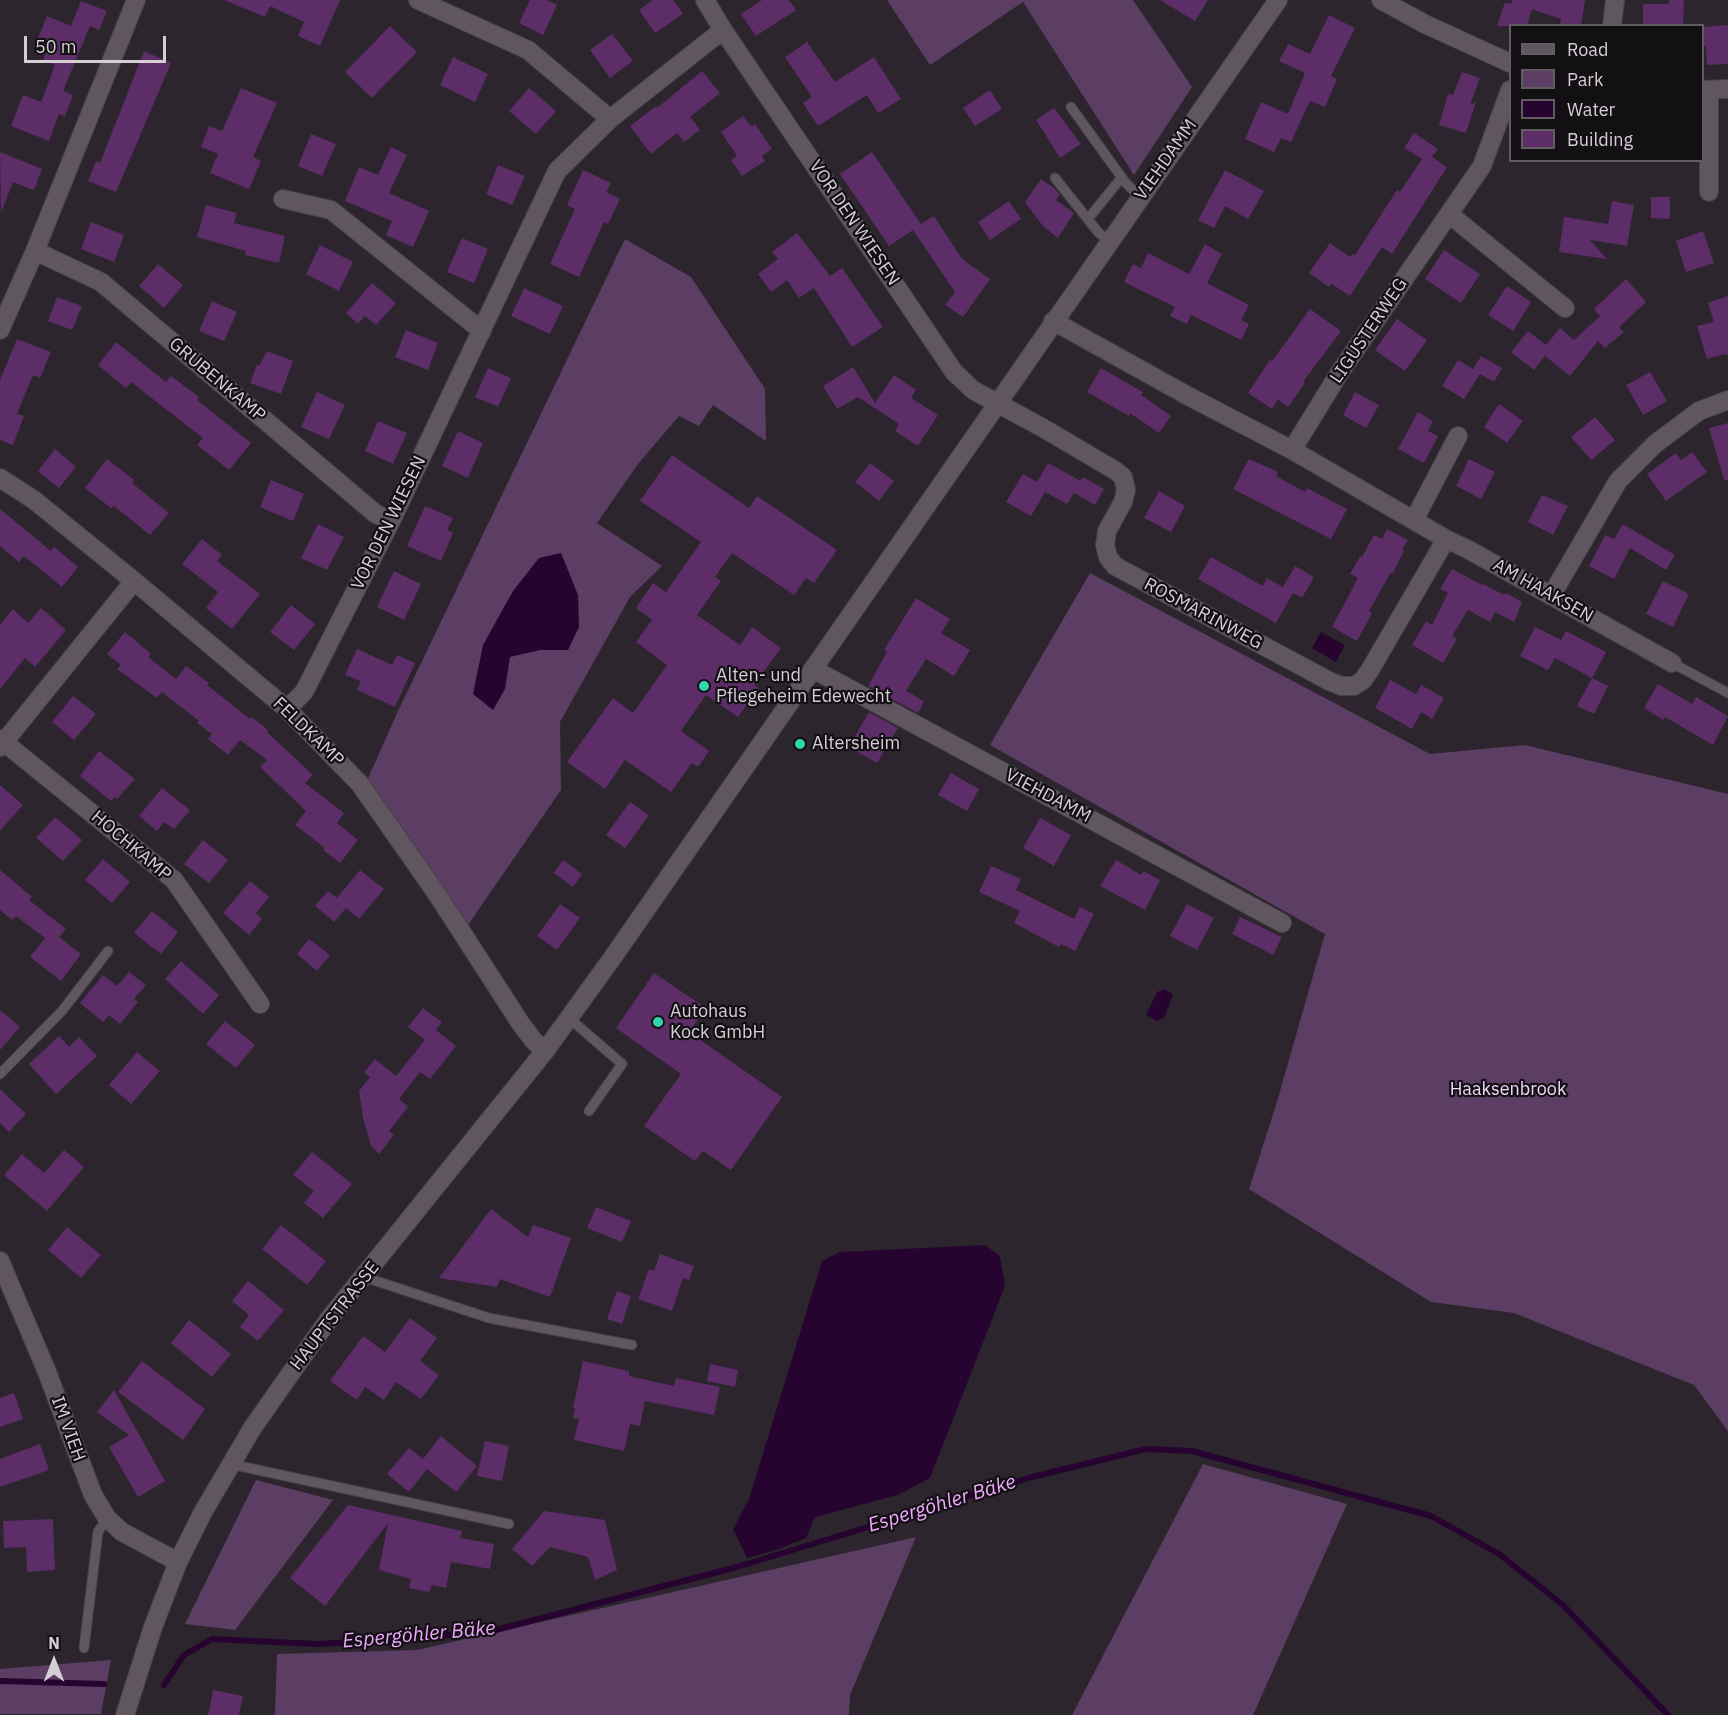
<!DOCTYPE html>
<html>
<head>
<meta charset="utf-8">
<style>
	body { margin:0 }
	#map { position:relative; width:1728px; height:1715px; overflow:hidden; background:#2c252e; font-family:"IBM Plex Sans",sans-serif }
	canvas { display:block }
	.legend { position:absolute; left:1509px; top:24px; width:195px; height:138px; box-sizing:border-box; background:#131014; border:2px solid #605c61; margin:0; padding:8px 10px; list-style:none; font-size:18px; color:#d4cfd5 }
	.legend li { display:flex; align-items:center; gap:12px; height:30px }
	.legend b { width:30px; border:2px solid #605c61 }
	.north { position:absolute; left:24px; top:1631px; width:60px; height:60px; -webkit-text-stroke:4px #131014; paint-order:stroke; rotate:0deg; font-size:16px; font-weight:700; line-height:24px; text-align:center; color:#d4cfd5 }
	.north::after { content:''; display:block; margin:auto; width:21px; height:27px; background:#d4cfd5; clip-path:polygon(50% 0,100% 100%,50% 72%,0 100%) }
	.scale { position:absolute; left:24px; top:36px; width:142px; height:27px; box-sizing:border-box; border:3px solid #d4cfd5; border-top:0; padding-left:8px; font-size:18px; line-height:21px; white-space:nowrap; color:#d4cfd5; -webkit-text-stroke:4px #131014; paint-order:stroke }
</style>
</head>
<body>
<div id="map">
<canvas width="1728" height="1715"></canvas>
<ul class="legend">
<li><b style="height:8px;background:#5f5660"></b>Road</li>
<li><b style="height:16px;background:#5c3d63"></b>Park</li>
<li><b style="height:16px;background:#27042f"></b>Water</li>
<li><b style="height:16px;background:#5c2d67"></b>Building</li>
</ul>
<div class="north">N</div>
<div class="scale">50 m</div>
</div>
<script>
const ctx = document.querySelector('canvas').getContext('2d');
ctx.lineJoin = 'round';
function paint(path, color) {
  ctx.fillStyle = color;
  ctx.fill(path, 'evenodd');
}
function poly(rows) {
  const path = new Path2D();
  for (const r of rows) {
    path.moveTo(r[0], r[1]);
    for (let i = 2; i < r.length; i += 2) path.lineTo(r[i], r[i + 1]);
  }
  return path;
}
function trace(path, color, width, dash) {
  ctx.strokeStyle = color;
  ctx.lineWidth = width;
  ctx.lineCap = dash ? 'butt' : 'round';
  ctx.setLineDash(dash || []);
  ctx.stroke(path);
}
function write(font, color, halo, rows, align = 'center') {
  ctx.font = font + ' "IBM Plex Sans",sans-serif';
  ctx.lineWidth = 4.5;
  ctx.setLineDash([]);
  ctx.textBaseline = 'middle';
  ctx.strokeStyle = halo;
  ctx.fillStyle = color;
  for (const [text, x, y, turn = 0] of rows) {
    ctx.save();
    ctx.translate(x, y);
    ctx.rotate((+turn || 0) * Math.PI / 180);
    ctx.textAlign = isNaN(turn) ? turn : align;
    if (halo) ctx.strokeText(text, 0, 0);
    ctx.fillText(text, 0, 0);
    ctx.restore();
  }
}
paint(poly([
	[887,0,1133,0,1192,87,1134,175,1023,2,930,65],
	[625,239,691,277,765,389,766,441,713,405,699,426,679,416,638,464,597,523,662,566,630,597,560,722,561,790,468,925,411,840,365,785,398,711],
	[1090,573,1430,754,1525,745,1728,794,1728,1431,1694,1385,1514,1313,1431,1302,1249,1189,1276,1105,1325,934,990,745],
	[1203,1464,1347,1504,1253,1715,1072,1715],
	[256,1480,333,1500,235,1630,185,1624],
	[916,1537,850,1695,849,1715,275,1715,277,1654,417,1650],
	[111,1660,101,1714,0,1714,0,1669]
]), '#5c3d63');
paint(poly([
	[561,553,578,595,579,627,568,650,540,650,510,657,505,689,493,710,473,694,483,645,513,591,539,558],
	[1321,632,1345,645,1336,662,1312,648],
	[1165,989,1173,995,1164,1018,1157,1021,1146,1015,1157,992],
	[985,1245,1000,1256,1005,1286,930,1478,898,1495,815,1517,806,1538,779,1549,747,1558,733,1529,749,1499,822,1261,840,1252]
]), '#27042f');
trace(poly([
	[0,1681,104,1684],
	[164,1685,184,1655,212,1639,317,1644,394,1640,492,1631,737,1567,1032,1477,1146,1449,1192,1451,1431,1516,1499,1554,1563,1605,1668,1715]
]), '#27042f', 6);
paint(poly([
	[224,0,340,0,320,46,298,36,304,22,270,6,265,17],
	[530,0,547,0,557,5,543,35,519,23],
	[653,0,673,0,683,14,655,33,639,10],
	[762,0,789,0,796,10,756,36,741,14],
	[1160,0,1208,0,1195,21],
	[1513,0,1585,0,1581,26,1560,26,1561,19,1532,9,1527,26,1497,26,1505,2,1511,4],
	[1669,0,1684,0,1683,26,1643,26,1643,4,1669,4],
	[81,1,107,11,99,30,90,26,63,91,73,95,65,116,59,114,49,141,11,126,23,95,41,102,55,65,43,60,47,50,35,45,47,16,71,26],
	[1329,15,1355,28,1331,76,1337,79,1325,107,1310,101,1291,142,1281,138,1274,152,1245,139,1261,102,1288,114,1305,73,1279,61,1288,44,1310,54],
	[1728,25,1728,64,1707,65,1706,46,1702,46,1702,27],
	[390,26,417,52,372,98,345,72],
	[612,34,633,61,610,78,590,50],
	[807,42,835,82,874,57,901,99,878,113,867,95,818,126,803,103,812,97,785,57],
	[144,51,171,63,116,192,88,181,96,161,100,163],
	[453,57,488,74,475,102,440,85],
	[702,71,720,93,690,117,700,130,684,142,677,133,651,154,630,126,656,106,657,108],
	[1462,72,1480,78,1470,105,1476,102,1466,133,1439,125,1448,94,1453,95],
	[241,88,277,103,253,157,261,161,249,189,210,173,218,154,201,147,209,126,222,131],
	[529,88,556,111,536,134,509,111],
	[990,90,1002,109,975,126,963,108],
	[1054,108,1081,144,1060,158,1036,120],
	[743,116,751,126,755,124,772,149,762,156,765,161,742,176,731,160,737,156,721,132],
	[1414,133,1438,149,1432,157,1447,167,1392,254,1382,247,1350,296,1332,284,1329,287,1309,273,1330,243,1350,257,1353,254,1355,255,1397,190,1400,192,1422,159,1404,148],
	[311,134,336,144,322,176,298,166],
	[391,147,407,155,389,193,429,211,413,247,386,235,392,221,345,201,359,167,378,175],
	[0,152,42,169,34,190,13,182,1,213],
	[872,152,921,224,934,216,962,259,990,279,963,317,945,305,955,292,913,230,889,246,840,174],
	[498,165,525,176,512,205,486,194],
	[583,170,611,183,606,192,620,199,608,224,604,222,579,277,550,264,575,209,567,205],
	[1225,170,1264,191,1248,219,1225,206,1214,228,1198,220],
	[1041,179,1054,188,1060,195,1056,200,1074,213,1058,238,1043,226,1025,202],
	[1651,197,1670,197,1670,219,1651,218],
	[1009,201,1021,219,990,240,978,222],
	[1612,201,1634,205,1627,246,1590,240,1607,259,1559,252,1564,217,1608,224],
	[206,205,237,213,234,223,285,236,279,263,245,255,246,251,197,237],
	[91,222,124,235,114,262,81,249],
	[1703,231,1714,263,1686,272,1676,241],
	[797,233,830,276,842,268,883,327,852,347,814,288,799,298,787,280,771,292,758,274,778,259,772,252],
	[462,238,488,249,474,283,447,272],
	[1205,244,1222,254,1207,283,1249,305,1241,320,1249,324,1241,340,1191,315,1187,324,1170,316,1175,307,1124,282,1133,264,1141,268,1148,253,1189,274],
	[320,245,353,262,339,291,306,274],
	[1444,250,1480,274,1461,303,1425,279],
	[158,264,183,285,164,308,139,286],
	[1626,279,1646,302,1619,327,1624,332,1605,348,1598,341,1570,376,1545,356,1534,370,1511,352,1528,331,1546,345,1560,328,1574,340,1600,316,1594,309],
	[372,283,396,303,376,325,365,316,358,324,346,313],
	[1507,286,1531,302,1513,331,1488,315],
	[524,288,563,306,550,334,511,316],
	[1728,296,1728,355,1724,354,1707,359,1697,326,1714,322,1708,303],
	[57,297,82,306,72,330,48,321],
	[212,301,237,312,224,341,199,331],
	[1310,309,1341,331,1303,382,1305,383,1288,407,1278,399,1272,409,1248,393,1270,360,1272,361],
	[1397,319,1427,340,1405,371,1375,350],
	[406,330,438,343,428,370,395,357],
	[17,339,51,352,40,378,33,375,17,414,24,416,13,445,0,440,0,380],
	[116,342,166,382,171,376,199,397,197,400,251,443,229,470,197,445,203,438,131,382,126,388,98,365],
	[267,351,293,361,281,394,250,383,257,365,259,366],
	[1481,356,1502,368,1494,382,1480,374,1464,399,1442,386,1458,360,1473,369],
	[853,367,875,403,894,375,916,390,911,398,938,415,918,446,895,431,899,424,858,397,837,409,823,386],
	[488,368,511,378,498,407,475,397],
	[1101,368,1143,392,1141,395,1171,416,1159,433,1130,413,1129,416,1087,392],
	[1650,372,1667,401,1643,415,1626,385],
	[317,392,345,405,329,439,301,427],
	[1355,392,1379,405,1366,428,1343,415],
	[1499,404,1523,421,1507,443,1484,427],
	[1418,412,1433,421,1428,431,1438,436,1424,463,1398,449],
	[1595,417,1615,440,1591,460,1571,437],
	[378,421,407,433,393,464,365,451],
	[1728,423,1728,480,1724,480,1709,428],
	[458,431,483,443,468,478,442,466],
	[55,449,76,467,59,488,38,471],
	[1692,452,1707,472,1666,501,1647,474,1676,453,1681,460],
	[672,455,749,508,757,496,837,550,814,583,806,578,794,595,732,553,715,577,721,581,697,615,740,645,752,627,781,648,754,685,759,688,738,717,706,695,681,731,709,751,698,767,692,763,671,792,625,760,605,789,567,762,613,698,633,713,667,665,636,642,652,620,636,608,653,583,666,592,701,542,640,501],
	[107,459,134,480,132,483,169,513,150,535,114,506,111,508,85,488],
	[1249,459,1278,472,1276,476,1305,492,1307,488,1347,509,1331,539,1233,489],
	[1469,459,1495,472,1481,499,1456,486],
	[870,463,894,481,879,501,855,482],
	[1048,463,1081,481,1083,477,1104,489,1095,505,1074,493,1076,490,1067,504,1045,492,1031,516,1006,502,1023,474,1037,482],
	[271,480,304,494,293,521,260,507],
	[1159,491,1185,506,1171,532,1144,518],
	[1542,495,1568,506,1553,535,1528,522],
	[425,506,453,518,447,530,453,533,441,561,407,546],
	[0,509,51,551,54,547,78,567,62,587,24,556,19,562,0,546],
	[318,524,344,537,327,570,301,558],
	[1623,524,1675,555,1666,570,1630,548,1614,579,1589,566,1605,535,1614,539],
	[1387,529,1408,540,1402,550,1404,551,1393,573,1391,572,1369,611,1372,613,1357,641,1332,627,1358,578,1350,574,1360,556,1362,557,1374,535,1382,539],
	[202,539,222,555,217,561,260,594,232,629,206,608,218,592,182,564],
	[1211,557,1263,586,1267,578,1283,587,1295,566,1314,577,1302,598,1293,593,1276,623,1198,579],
	[1452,569,1482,585,1483,584,1504,595,1506,593,1522,602,1514,622,1495,612,1490,622,1468,610,1452,636,1457,639,1443,663,1412,645,1426,621,1432,625,1448,593,1440,589],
	[394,571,421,584,404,620,377,607],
	[1663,581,1689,594,1673,627,1646,614],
	[916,598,950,619,941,633,970,650,954,676,926,659,906,691,924,701,918,713,868,686,887,652,884,650],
	[291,605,315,624,294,650,270,632],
	[41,608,66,630,35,667,25,658,0,689,0,625,13,609,28,623],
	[1535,627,1561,640,1566,631,1606,652,1592,678,1555,658,1548,670,1520,656],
	[125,632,151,654,148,657,176,679,186,666,209,683,207,685,250,719,252,717,268,730,267,732,313,775,305,783,344,813,337,823,358,840,340,863,323,850,325,848,295,825,306,811,260,767,267,760,240,740,228,755,208,739,212,734,197,723,199,721,162,692,157,698,117,669,121,665,107,654],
	[357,649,392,665,397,655,415,663,395,707,357,690,361,681,345,675],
	[1592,678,1608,686,1594,714,1577,706],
	[1390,680,1416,694,1421,685,1444,698,1432,719,1421,712,1412,729,1375,708],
	[1658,684,1692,704,1696,697,1728,716,1713,745,1665,717,1663,720,1644,708],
	[73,696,96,714,74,740,52,722],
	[869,712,898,728,877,763,849,747],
	[99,751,135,779,117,799,115,797,111,801,80,776],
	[951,773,979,789,967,811,938,795],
	[0,785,23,805,0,831],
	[162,788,190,810,174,829,164,822,157,831,139,816],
	[630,802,649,815,625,848,606,835],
	[55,817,82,840,63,861,36,838],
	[1040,818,1071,835,1054,866,1023,848],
	[203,840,228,860,209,883,184,864],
	[103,859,130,882,112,903,85,880],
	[563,860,582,874,573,887,554,873],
	[1116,860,1141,875,1143,871,1160,880,1145,910,1100,886],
	[991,866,1021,879,1016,890,1074,919,1080,907,1094,914,1075,951,1061,944,1059,947,1014,923,1020,911,979,892],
	[0,870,32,897,29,900,66,929,59,937,81,954,61,981,30,957,45,938,16,916,12,920,0,910],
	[360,870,384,889,359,919,346,908,334,922,315,906,328,891,337,898],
	[250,881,269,897,256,913,262,919,249,935,223,913],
	[560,904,580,918,557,950,537,936],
	[1187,904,1214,918,1197,950,1170,936],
	[152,911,178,932,161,954,134,933],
	[1240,917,1282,937,1273,955,1232,934],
	[309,939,330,955,317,971,297,954],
	[181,961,219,995,203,1014,165,979],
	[129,972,146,985,134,999,138,1002,120,1024,109,1015,103,1022,80,1003,103,975,117,986],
	[654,973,706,1008,689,1032,782,1097,731,1170,703,1151,695,1161,644,1126,681,1074,616,1028],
	[423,1008,442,1022,436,1030,456,1046,430,1079,420,1072,399,1099,408,1107,389,1131,394,1135,379,1154,371,1146,363,1118,359,1091,370,1077,364,1072,375,1059,396,1076,425,1040,408,1027],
	[0,1010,20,1027,0,1050],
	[225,1021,255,1045,236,1068,206,1044],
	[59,1036,69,1047,79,1037,97,1056,56,1094,29,1064],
	[137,1052,160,1071,131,1104,109,1085],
	[0,1089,26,1114,9,1132,0,1123],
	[64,1150,84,1167,47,1211,4,1175,22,1154,44,1173],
	[312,1152,352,1184,323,1218,304,1203,314,1191,293,1175],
	[596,1207,631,1221,622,1242,587,1228],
	[491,1209,528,1237,533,1225,571,1238,550,1297,500,1279,497,1287,439,1278],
	[281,1225,326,1261,307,1285,262,1249],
	[67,1227,101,1255,81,1278,48,1250],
	[660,1254,694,1266,689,1280,683,1278,672,1311,638,1299,649,1269,654,1271],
	[248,1281,284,1310,258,1341,240,1327,249,1315,232,1301],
	[617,1291,631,1296,622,1324,607,1319],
	[410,1318,437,1338,420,1361,439,1375,421,1399,396,1382,384,1400,365,1387,357,1400,330,1381,363,1336,385,1352],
	[189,1320,231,1354,212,1377,171,1343],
	[142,1361,205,1409,183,1440,118,1392],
	[583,1361,629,1371,629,1376,674,1386,676,1378,720,1387,714,1415,645,1401,640,1426,630,1424,624,1451,574,1440,579,1419,573,1418,575,1409,573,1408],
	[710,1364,738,1370,735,1387,707,1381],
	[114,1390,165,1481,138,1497,109,1447,129,1435,97,1412],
	[14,1393,23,1419,0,1427,0,1398],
	[441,1436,477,1466,456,1492,427,1469,409,1492,387,1474,409,1448,423,1459],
	[485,1441,509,1446,502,1481,477,1476],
	[40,1444,49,1470,0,1487,0,1459],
	[348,1505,462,1531,460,1538,494,1544,490,1569,451,1562,446,1588,432,1585,429,1592,409,1588,411,1579,379,1570,388,1523,325,1606,290,1578],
	[544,1511,605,1520,617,1570,595,1580,588,1557,550,1547,532,1566,512,1549],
	[53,1519,55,1570,27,1572,26,1547,4,1548,3,1521],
	[213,1690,243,1696,239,1715,208,1715]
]), '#5c2d67');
const lane = poly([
	[1071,107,1125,182,1140,197],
	[1055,178,1098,232,1109,241],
	[1088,219,1122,177],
	[1672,663,1728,693],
	[569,1018,622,1064,589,1111],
	[0,1074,62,1011,108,951],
	[364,1277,489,1318,632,1345],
	[230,1464,509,1524],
	[84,1648,98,1532,107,1518]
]);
const street = poly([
	[418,0,528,50,610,119],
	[705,0,723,30],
	[1381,0,1425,24,1510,63],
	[1612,26,1615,0],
	[1702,90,1728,89],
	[1709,91,1709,192],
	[283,199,331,210,482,331],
	[1449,214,1565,308],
	[35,251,101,282,376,514,391,521],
	[1053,321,1190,397,1292,450,1446,539,1469,550,1672,663],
	[0,330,35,251,136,0],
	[1292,450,1340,372,1482,166,1510,90],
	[0,478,34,500,134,581,287,709,360,784,435,891,521,1024,534,1041,545,1051],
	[1414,520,1458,436],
	[1551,596,1618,481,1655,444,1699,411,1728,400],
	[813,669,1282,923],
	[287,709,304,692,391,521,557,171,610,119,723,30,954,372,973,390,1043,428,1116,471,1123,477,1126,490,1123,502,1107,531,1105,545,1108,557,1115,566,1329,681,1341,686,1354,686,1363,680,1370,670,1446,539],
	[0,739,174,880,260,1004],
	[0,747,134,581],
	[0,1261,47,1372,93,1495,107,1518,122,1532,178,1562]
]);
const secondary = poly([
	[125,1715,153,1627,178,1562,203,1512,253,1427,329,1319,545,1051,613,957,1278,0]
]);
trace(lane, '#474048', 11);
trace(street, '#474048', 20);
trace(secondary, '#474048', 20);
trace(lane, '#5f5660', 9);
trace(street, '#5f5660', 18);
trace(secondary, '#5f5660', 18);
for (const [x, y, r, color] of [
	[704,686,6,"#32d4a9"],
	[800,744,6,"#32d4a9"],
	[658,1022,6,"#32d4a9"]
]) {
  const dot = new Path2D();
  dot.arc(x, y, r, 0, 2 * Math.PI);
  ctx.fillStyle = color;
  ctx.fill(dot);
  trace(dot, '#131014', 2);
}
write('18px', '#d4cfd5', '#131014', [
	["VIEHDAMM",1166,160,-55],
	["VOR DEN WIESEN",854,223,56],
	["LIGUSTERWEG",1369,331,-56],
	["GRUBENKAMP",217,380,40],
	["VOR DEN WIESEN",389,523,-64],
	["AM HAAKSEN",1543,591,29],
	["ROSMARINWEG",1203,614,28],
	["FELDKAMP",308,732,44],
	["VIEHDAMM",1048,796,28],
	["HOCHKAMP",131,846,40],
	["HAUPTSTRASSE",335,1316,-52],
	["IM VIEH",68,1429,70]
]);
write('18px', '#d4cfd5', '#131014', [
	["Alten- und",716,676],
	["Pflegeheim Edewecht",716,697],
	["Altersheim",812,744],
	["Autohaus",670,1012],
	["Kock GmbH",670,1033]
], 'left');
write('18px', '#f1d5f8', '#131014', [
	["Haaksenbrook",1508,1090]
]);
write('italic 20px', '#eea8ff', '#131014', [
	["Espergöhler Bäke",942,1504,-17],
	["Espergöhler Bäke",419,1635,-5]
]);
</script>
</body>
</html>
